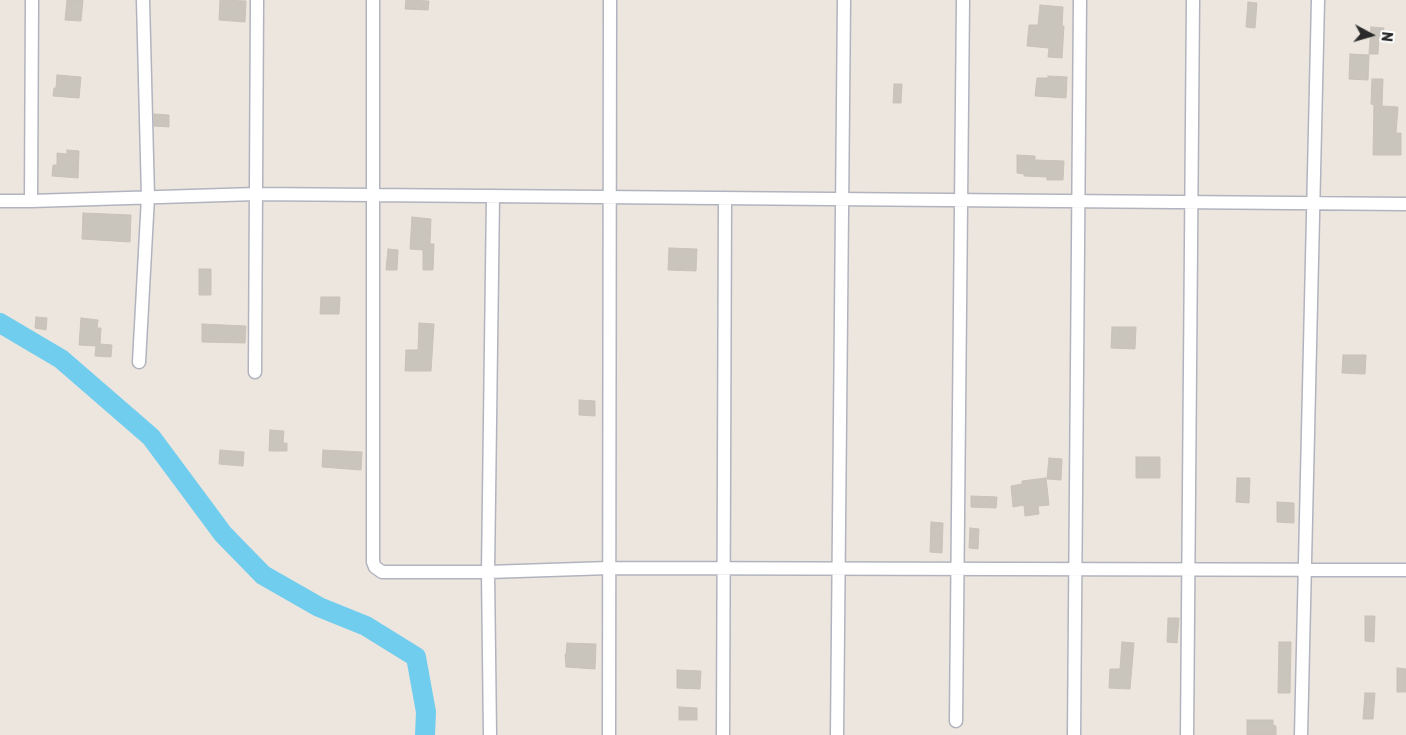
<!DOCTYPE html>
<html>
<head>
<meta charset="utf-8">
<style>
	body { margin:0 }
	#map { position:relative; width:1406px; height:735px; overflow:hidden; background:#ede6de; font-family:Rubik,sans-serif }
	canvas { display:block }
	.north { position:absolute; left:1346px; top:10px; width:50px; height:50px; -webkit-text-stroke:4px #fff; paint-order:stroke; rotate:96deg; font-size:14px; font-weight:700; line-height:20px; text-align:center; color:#2b2b2b }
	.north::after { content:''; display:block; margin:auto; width:18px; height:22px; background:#2b2b2b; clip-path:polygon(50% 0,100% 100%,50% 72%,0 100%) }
</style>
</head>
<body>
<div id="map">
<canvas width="1406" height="735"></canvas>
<div class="north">N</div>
</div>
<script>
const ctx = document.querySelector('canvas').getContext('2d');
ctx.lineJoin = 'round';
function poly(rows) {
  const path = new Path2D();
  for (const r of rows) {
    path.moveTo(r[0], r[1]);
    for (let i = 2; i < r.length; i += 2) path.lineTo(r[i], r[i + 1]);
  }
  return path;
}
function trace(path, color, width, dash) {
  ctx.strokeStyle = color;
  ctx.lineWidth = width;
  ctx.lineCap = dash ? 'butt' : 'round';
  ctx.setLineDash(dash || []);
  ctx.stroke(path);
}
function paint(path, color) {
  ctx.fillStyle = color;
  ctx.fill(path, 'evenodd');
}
trace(poly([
	[0,323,61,359,151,437,223,534,263,575,319,607,366,626,416,657,426,712,425,735]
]), '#71cdee', 20);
const building = poly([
	[67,0,83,0,81,21,65,20,67,0],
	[220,0,246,1,245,22,219,20,220,0],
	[406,0,429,1,428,10,405,9,406,0],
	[1248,2,1257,3,1255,28,1246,27,1248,2],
	[1040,5,1063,7,1062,26,1064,26,1062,58,1048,57,1049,48,1027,46,1029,25,1038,25,1040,5],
	[1371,27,1384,28,1383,36,1379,36,1378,54,1369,54,1371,27],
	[1350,54,1369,55,1368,80,1349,79,1350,54],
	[57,75,81,77,79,98,53,96,54,88,56,88,57,75],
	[1048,76,1067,77,1066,98,1035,96,1037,78,1048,78,1048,76],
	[1372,79,1383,79,1382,106,1398,107,1396,133,1401,133,1401,155,1373,155,1374,105,1371,104,1372,79],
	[894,84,902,84,901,103,893,103,894,84],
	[154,114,169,115,169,127,154,126,154,114],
	[67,150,79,151,78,178,52,176,53,165,57,165,57,153,67,154,67,150],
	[1017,155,1035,156,1035,160,1064,161,1063,180,1047,180,1047,177,1024,176,1024,174,1017,173,1017,155],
	[83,213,131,215,130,242,82,239,83,213],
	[412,217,431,219,430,244,434,244,433,270,423,270,423,250,410,249,412,217],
	[669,248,697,249,696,271,668,270,669,248],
	[388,249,398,250,397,270,386,270,388,249],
	[199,269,211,269,211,295,199,295,199,269],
	[321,297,340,297,339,314,320,314,321,297],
	[36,317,47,318,46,330,35,328,36,317],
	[81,318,98,320,97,328,101,328,100,344,112,345,111,357,95,356,96,346,79,345,81,318],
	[419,323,434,324,431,371,405,371,406,350,418,350,419,323],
	[202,324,246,326,245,343,202,342,202,324],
	[1112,327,1136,327,1135,349,1111,348,1112,327],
	[1343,355,1366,355,1365,374,1342,373,1343,355],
	[579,400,595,401,595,416,579,415,579,400],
	[270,430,284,431,283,443,287,443,287,451,269,451,270,430],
	[220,450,244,452,243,466,219,464,220,450],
	[323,450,362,452,361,470,322,467,323,450],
	[1136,457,1160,457,1160,478,1136,478,1136,457],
	[1049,458,1062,459,1061,480,1047,479,1049,458],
	[1046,478,1049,505,1038,506,1039,514,1025,516,1024,505,1013,507,1011,486,1022,484,1022,481,1046,478],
	[1237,478,1250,478,1249,503,1236,502,1237,478],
	[971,496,997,497,996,508,971,507,971,496],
	[1277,502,1294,503,1294,523,1277,522,1277,502],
	[931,522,943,523,942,553,930,552,931,522],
	[970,528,979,529,978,549,969,548,970,528],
	[1365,616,1375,616,1374,642,1365,641,1365,616],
	[1168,618,1179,618,1177,643,1167,642,1168,618],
	[1122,642,1134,643,1130,689,1109,688,1110,669,1120,669,1122,642],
	[1279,642,1291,642,1290,693,1278,693,1279,642],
	[567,643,596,644,595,669,566,667,565,654,566,655,567,643],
	[1397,668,1406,669,1406,692,1397,692,1397,668],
	[677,670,701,671,700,689,677,688,677,670],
	[1365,693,1375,693,1373,719,1363,719,1365,693],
	[679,707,697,708,697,720,679,720,679,707],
	[1247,720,1273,720,1273,725,1276,726,1276,735,1247,735,1247,720]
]);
paint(building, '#c9c4bc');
trace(building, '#c8c2b7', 1);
const minor = poly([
	[373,0,373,562,375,567,382,572,488,572,609,568,1406,570],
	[0,201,31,201,256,194,1406,204],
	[31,201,32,0],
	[139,362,148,197,143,0],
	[255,372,257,0],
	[956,721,963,0],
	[490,735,488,572,493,196],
	[609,735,610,0],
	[723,735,725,198],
	[837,735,844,0],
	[1074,735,1080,0],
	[1187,735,1193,0],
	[1301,735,1318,0]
]);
trace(minor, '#b1b4bf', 15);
trace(minor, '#fff', 12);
</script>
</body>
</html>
